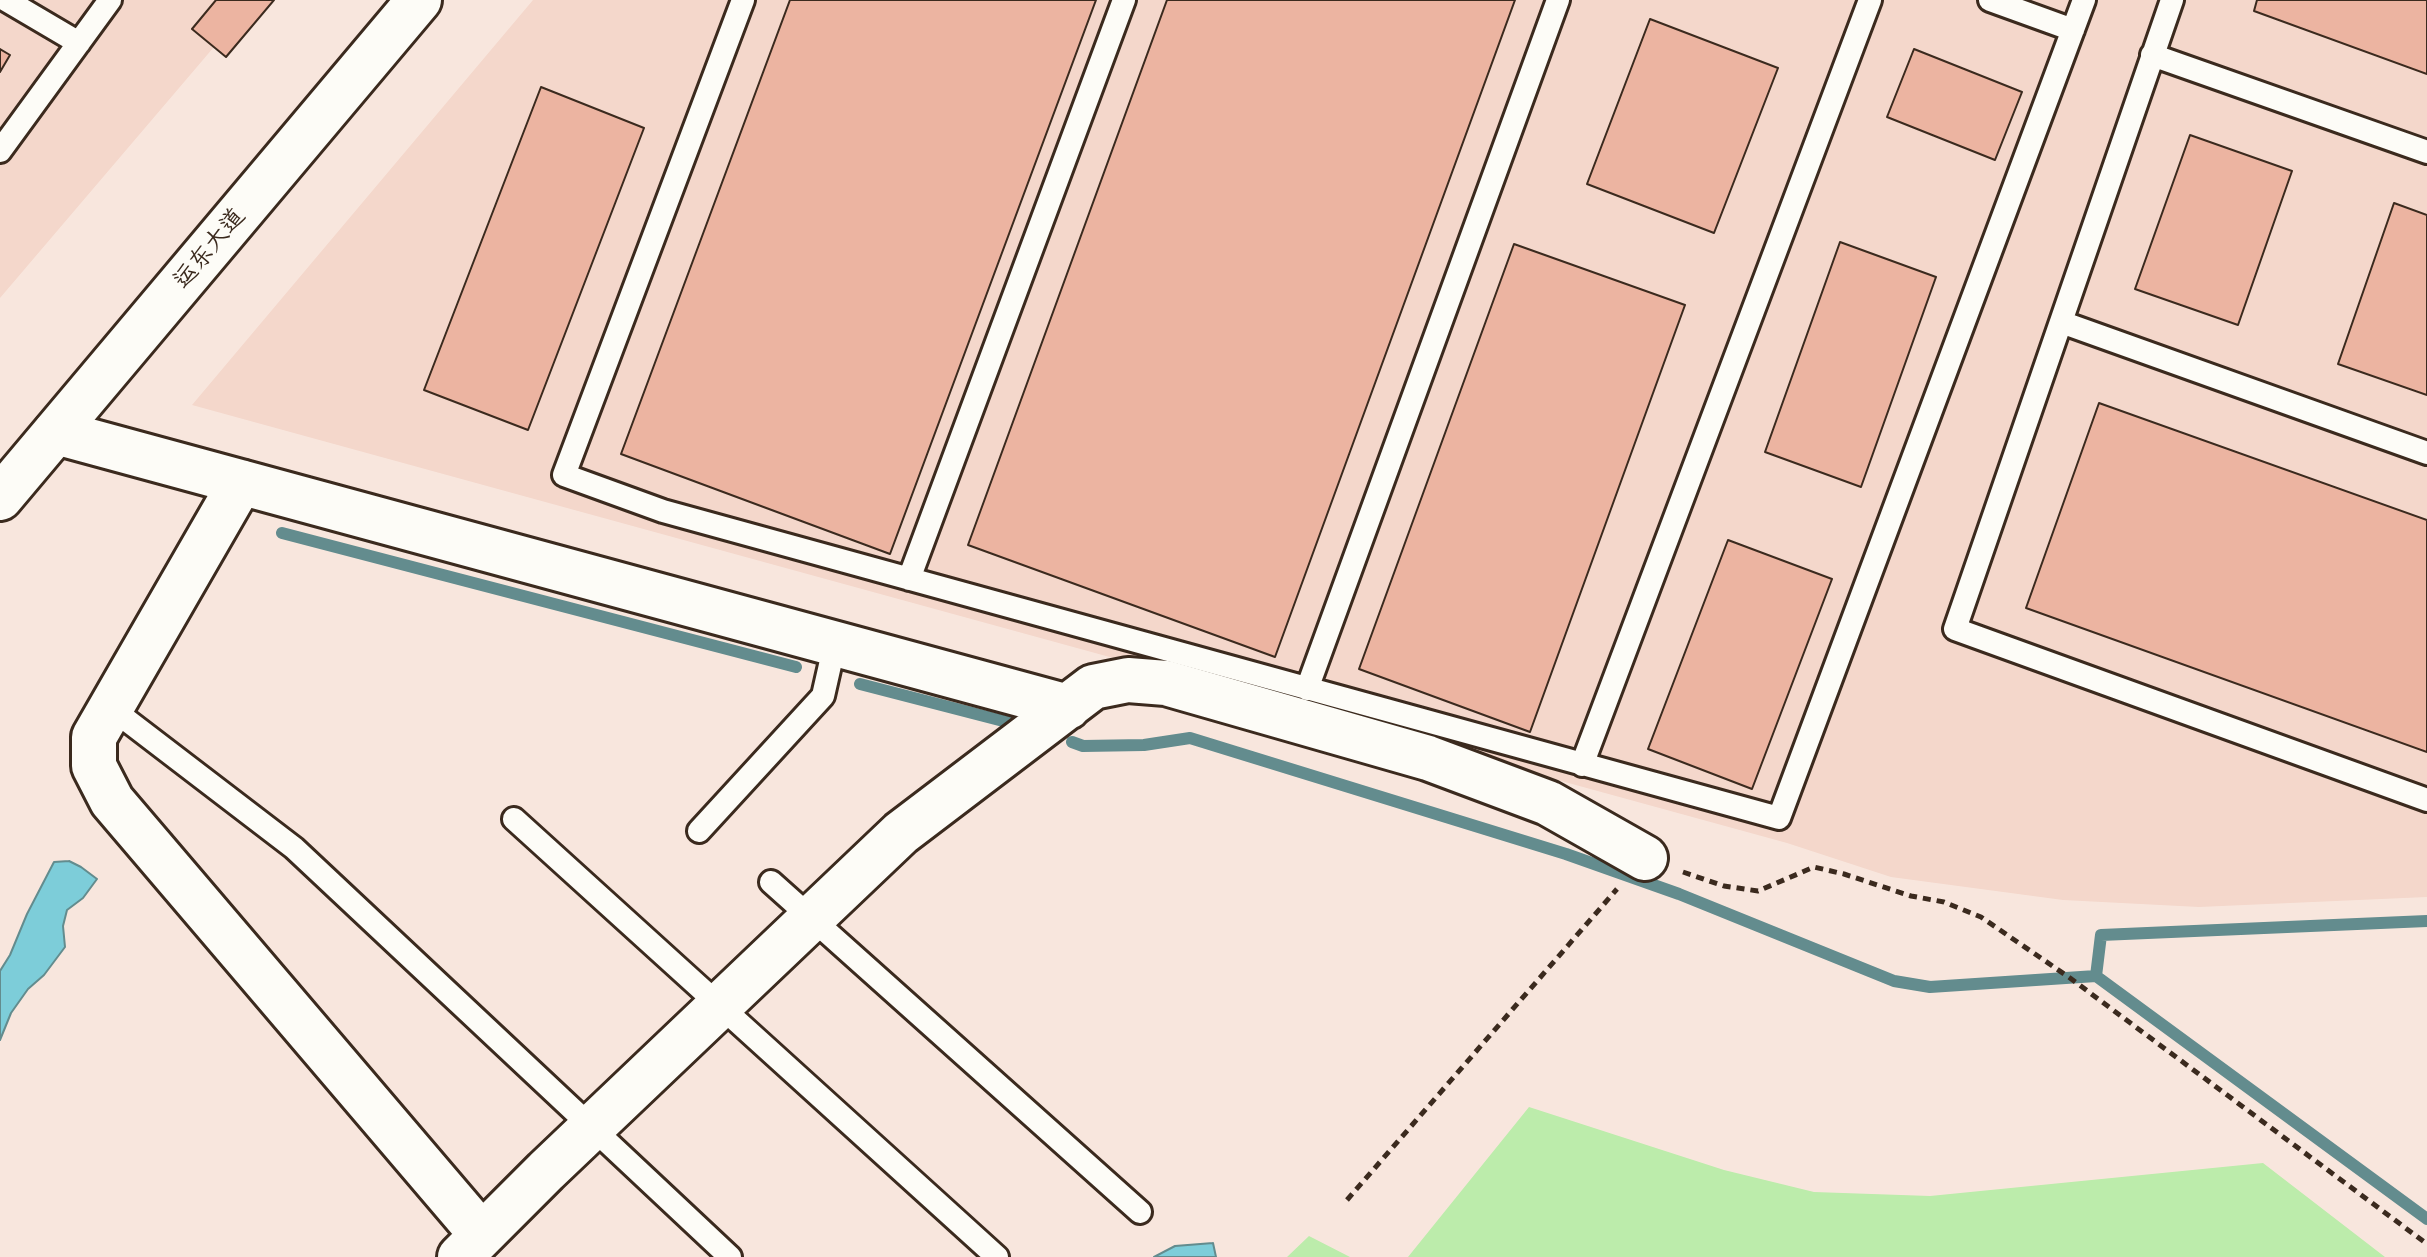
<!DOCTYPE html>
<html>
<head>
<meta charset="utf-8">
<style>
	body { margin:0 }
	canvas { display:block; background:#f8e6dd }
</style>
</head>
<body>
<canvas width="2427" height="1257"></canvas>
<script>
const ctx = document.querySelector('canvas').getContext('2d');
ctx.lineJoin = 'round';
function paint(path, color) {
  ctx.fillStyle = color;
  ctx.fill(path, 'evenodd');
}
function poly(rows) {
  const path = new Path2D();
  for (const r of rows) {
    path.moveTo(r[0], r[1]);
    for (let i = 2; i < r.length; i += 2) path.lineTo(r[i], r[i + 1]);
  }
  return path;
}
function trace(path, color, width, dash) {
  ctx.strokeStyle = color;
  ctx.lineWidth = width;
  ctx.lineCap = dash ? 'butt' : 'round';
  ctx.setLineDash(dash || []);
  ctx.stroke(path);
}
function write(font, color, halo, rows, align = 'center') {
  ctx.font = font + ' Pangolin,"LXGW WenKai TC",sans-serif';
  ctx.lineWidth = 7;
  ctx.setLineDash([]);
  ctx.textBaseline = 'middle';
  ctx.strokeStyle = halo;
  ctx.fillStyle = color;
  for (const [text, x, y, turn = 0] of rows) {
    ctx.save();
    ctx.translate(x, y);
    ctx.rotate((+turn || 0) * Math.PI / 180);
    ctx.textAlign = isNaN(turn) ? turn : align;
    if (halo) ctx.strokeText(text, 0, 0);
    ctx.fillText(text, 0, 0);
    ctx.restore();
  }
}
paint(poly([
	[0,0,254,0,0,298],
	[533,0,2427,0,2427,897,2199,907,2063,900,1891,877,1787,843,192,405]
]), '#f4d7cb');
paint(poly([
	[1529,1107,1724,1170,1814,1192,1930,1196,2263,1163,2385,1257,1408,1257],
	[1309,1236,1350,1257,1287,1257]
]), '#bcecab');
const water = poly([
	[69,861,81,867,97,879,83,898,67,910,63,926,65,947,44,975,28,989,11,1013,0,1040,0,971,10,955,27,914,54,862,69,861],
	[1213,1243,1216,1257,1154,1257,1175,1246,1213,1243]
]);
paint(water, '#7dcdd9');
trace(water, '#638c8e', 2);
trace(poly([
	[282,533,796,667],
	[860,684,1011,723],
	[1072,742,1083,746,1144,745,1190,738,1566,854,1679,894,1894,981,1930,987,2096,976,2427,1219],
	[2096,976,2101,935,2427,921]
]), '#638c8e', 12);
const building = poly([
	[216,0,274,0,226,57,192,29,216,0],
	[790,0,1096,0,890,554,621,454,790,0],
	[1167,0,1515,0,1275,657,968,545,1167,0],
	[2257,0,2427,0,2427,74,2254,11,2257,0],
	[1650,19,1778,68,1714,233,1587,184,1650,19],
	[0,49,10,55,0,72,0,49],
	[1914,49,2022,92,1995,160,1887,117,1914,49],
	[541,87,644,128,528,430,424,390,541,87],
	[2190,135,2292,171,2238,325,2135,289,2190,135],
	[2394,203,2427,215,2427,395,2338,364,2394,203],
	[1840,242,1936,277,1861,487,1765,452,1840,242],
	[1514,244,1685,305,1530,732,1359,669,1514,244],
	[2099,403,2427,520,2427,752,2026,608,2099,403],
	[1728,540,1832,579,1752,789,1648,749,1728,540]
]);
paint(building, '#ecb4a1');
trace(building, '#3b2a1e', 2);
const service = poly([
	[6,0,79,43],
	[743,0,564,475,663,511,1779,818,2084,0],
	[1990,0,2073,30],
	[2172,0,1955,629,2427,800],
	[2152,55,2427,152],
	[0,151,110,0],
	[2061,322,2427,453],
	[909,579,1124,0],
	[1307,689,1558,0],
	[111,708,294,848,730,1257],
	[1582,765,1870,0],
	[514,819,997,1257],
	[699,831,823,696,835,643],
	[771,882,1140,1212]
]);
const minor = poly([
	[56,432,1068,707],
	[241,482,94,737,94,766,112,801,482,1235],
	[460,1257,546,1171,901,833,1093,687,1128,680,1166,683,1428,758,1548,803,1645,858]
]);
const tertiary = poly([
	[0,498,419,0]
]);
trace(service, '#3b2a1e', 28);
trace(minor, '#3b2a1e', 50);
trace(tertiary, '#3b2a1e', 50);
trace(poly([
	[1683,872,1724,886,1758,891,1814,867,1844,874,1911,896,1944,902,1981,917,2070,978,2427,1244],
	[1347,1200,1617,889]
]), '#3b2a1e', 5, [8, 6]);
trace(service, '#fdfcf7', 22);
trace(minor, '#fdfcf7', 44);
trace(tertiary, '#fdfcf7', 44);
write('24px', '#3b2a1e', '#fdfcf7', [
	["运东大道",210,249,-50]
]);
</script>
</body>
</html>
